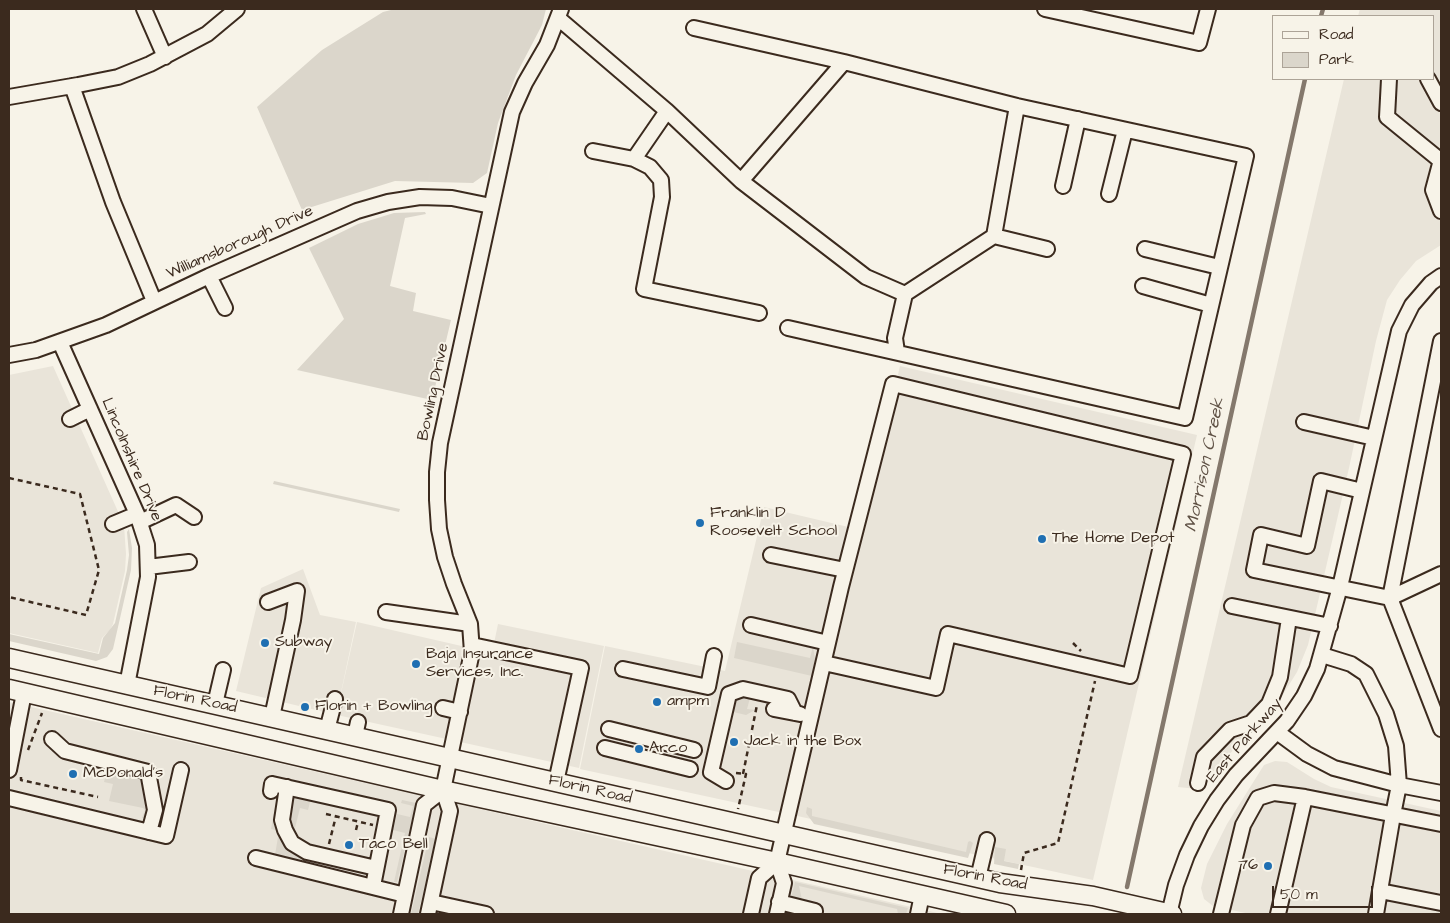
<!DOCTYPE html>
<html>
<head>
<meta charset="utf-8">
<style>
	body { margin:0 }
	#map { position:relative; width:1450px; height:923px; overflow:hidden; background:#f7f3e8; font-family:"Architects Daughter",sans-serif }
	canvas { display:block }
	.frame { position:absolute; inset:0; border:10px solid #3b2a1e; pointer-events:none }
	.legend { position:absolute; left:1272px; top:15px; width:162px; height:65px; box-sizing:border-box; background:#f7f3e8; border:1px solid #aca397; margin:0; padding:6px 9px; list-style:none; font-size:15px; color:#3b2a1e }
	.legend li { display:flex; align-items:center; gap:10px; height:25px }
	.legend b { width:25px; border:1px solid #aca397 }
	.scale { position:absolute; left:1272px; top:886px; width:101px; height:22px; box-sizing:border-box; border:2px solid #3b2a1e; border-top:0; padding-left:6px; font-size:15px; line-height:18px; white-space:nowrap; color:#3b2a1e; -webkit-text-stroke:4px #f7f3e8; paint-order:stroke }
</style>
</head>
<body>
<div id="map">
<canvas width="1450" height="923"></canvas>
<div class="frame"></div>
<ul class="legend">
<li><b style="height:6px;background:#f7f3e8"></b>Road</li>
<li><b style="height:14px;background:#dbd6cb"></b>Park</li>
</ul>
<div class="scale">50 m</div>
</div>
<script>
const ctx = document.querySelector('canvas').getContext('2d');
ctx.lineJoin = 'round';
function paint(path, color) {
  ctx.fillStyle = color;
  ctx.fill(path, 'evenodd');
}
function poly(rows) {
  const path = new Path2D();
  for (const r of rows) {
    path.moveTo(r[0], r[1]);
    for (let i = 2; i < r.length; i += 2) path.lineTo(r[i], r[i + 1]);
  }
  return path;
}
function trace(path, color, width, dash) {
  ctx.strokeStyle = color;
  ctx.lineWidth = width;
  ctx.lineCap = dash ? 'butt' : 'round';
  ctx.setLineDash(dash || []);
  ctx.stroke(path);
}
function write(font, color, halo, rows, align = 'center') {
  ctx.font = font + ' "Architects Daughter",sans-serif';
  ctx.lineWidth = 4;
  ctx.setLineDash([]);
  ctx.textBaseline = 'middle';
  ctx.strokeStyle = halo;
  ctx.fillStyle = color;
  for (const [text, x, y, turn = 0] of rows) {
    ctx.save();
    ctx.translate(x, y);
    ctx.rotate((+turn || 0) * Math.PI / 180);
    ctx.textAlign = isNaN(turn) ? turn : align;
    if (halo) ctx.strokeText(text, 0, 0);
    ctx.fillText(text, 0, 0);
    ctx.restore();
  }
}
paint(poly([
	[1360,9,1441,9,1441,245,1416,261,1400,280,1387,300,1376,341,1349,468,1308,645,1297,672,1279,701,1197,789,1178,787,1344,79,1434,79,1434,16,1358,16],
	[53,366,124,525,126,554,125,571,113,624,110,630,102,638,98,653,9,633,9,375],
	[900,366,1197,435,1093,880,580,769,605,646,725,671,764,507,861,530],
	[303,569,320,615,356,622,337,711,357,622,492,653,498,624,604,646,579,768,337,715,236,691,261,588],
	[9,702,942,914,9,914],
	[1275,761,1287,762,1314,779,1331,787,1441,811,1441,914,1400,914,1393,913,1392,914,1250,914,1213,906,1204,899,1201,888,1207,864,1227,824,1264,765]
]), '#e9e4d9');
paint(poly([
	[395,9,546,9,542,25,516,75,498,123,487,173,473,183,395,181,302,210,257,107,322,50,383,12],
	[425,212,426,214,405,218,390,286,416,293,413,311,451,320,432,400,297,370,344,319,309,248,358,224,394,213],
	[274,481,400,509,399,512,273,484],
	[129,529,132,548,131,570,113,649,107,657,96,661,9,641,9,634,99,654,103,638,115,623,127,570,129,555,127,532],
	[737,642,810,658,813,646,815,659,812,676,734,658],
	[737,694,773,700,772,703,750,698,747,709,755,710,746,715,729,711],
	[108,766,145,777,150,811,148,819,142,818,145,810,143,808,109,801,113,784,104,782],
	[278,792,283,792,284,838,373,871,372,876,275,855,279,831,271,829],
	[293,794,311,798,308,810,300,808,294,832,290,831,287,805],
	[402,800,416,803,397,882,394,882,405,833,393,830,397,814,410,817,413,806,401,803],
	[807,807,812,809,812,816,966,852,968,842,970,841,973,843,968,858,814,824,806,813],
	[429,837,436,839,418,914,411,914],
	[995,847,1006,849,1004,861,1019,864,1018,869,994,864],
	[795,882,908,908,906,914,898,914,897,909,799,886,802,900,791,898]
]), '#dbd6cb');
trace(poly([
	[1321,16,1323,9],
	[1127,887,1305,79]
]), '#84786c', 4.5);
const minor = poly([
	[144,9,165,57],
	[1045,9,1199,43,1208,9],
	[558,18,667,111,741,181,866,277,905,294],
	[694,28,844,62,1017,106,1246,156,1185,418,788,328],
	[1389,79,1387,117,1441,161],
	[1428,79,1441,103],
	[72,86,113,202,154,301],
	[9,97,78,85,118,77,150,64,207,34,237,9],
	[667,111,634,159,650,167,661,180,662,197,644,289,759,313],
	[593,151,634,159],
	[1441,160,1433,190,1441,211],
	[741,181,844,62],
	[1063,186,1078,119],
	[1109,194,1125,130],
	[994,236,1047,249],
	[1145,249,1219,267],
	[209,276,225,308],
	[1143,286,1211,305],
	[1441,341,1390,598,1441,729],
	[60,342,137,514,147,545,148,577,127,685],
	[897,352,895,338,905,294,994,236,1017,106],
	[9,355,36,350,106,325,209,276,357,211,388,202,420,197,452,198,491,206],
	[70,419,90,409],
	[1304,422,1374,438],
	[1362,491,1321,481,1307,546,1261,535,1254,570,1390,598,1441,574],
	[140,522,176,505,194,517],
	[113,524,137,514],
	[771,555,845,570],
	[148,567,189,562],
	[268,602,297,591,293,620,272,717],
	[1232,606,1330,626],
	[386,612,470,624],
	[751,625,828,643],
	[472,645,581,668,556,782],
	[1322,655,1351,664,1366,674,1386,714,1396,746,1399,785,1393,815,1376,914],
	[623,669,708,687,714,656],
	[215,704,223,670],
	[443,708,460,712],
	[774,709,800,714],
	[609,729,694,750],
	[327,730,335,699],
	[1277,732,1307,754,1334,768,1399,785,1441,793],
	[355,736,358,722],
	[52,739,65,751,148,772,155,810,149,832],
	[605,748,690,769],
	[9,770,24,693],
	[726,781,711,772,729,694,743,689,788,699,795,713],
	[1198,783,1204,757,1230,730,1251,723,1269,704,1280,677,1289,618],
	[287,787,282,820,285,830,292,843,307,852,376,868],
	[443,790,472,652,470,624,454,584,445,557,439,529,437,500,437,472,440,443,512,112,525,83,547,45,561,9],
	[271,791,272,784,388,810,373,886],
	[9,798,166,836,181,770],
	[256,858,405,895],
	[978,878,987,840],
	[1380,891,1441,903],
	[431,902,486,914],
	[779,902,815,911],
	[401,914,424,805,443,790],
	[428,914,450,811,443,790],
	[751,914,759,878,777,862,841,587,893,384,1183,454,1130,676,948,634,936,688,824,663],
	[777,914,784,883,777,862],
	[918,914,922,895],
	[1169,914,1176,885,1187,855,1201,826,1217,800,1236,775,1287,721,1304,696,1317,669,1340,587,1399,331,1412,305,1431,283,1441,276],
	[1221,914,1243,825,1258,798,1274,793,1305,797,1441,824],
	[1278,914,1305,797]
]);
const major = poly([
	[9,658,1000,883,1093,896,1172,914],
	[9,689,443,790,777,862,1006,914]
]);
trace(minor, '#3b2a1e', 18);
trace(major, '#3b2a1e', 21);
trace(poly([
	[9,478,80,494,99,570,86,615,9,597],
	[1073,643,1081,651],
	[28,750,42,713],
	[736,773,746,774,738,809],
	[743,774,757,705],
	[21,777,21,780,98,797],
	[326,814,373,825],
	[356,830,358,822],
	[329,844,336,816],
	[1021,870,1024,853,1058,843,1095,681]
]), '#3b2a1e', 2.5, [5, 4]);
trace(minor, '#f7f3e8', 14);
trace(major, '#f7f3e8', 18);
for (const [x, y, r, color] of [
	[700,523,5,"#1f6fb2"],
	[1042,539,5,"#1f6fb2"],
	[265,643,5,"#1f6fb2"],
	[416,664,5,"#1f6fb2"],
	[657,702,5,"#1f6fb2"],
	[305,707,5,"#1f6fb2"],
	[734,742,5,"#1f6fb2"],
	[639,749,5,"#1f6fb2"],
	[73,774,5,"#1f6fb2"],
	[349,845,5,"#1f6fb2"],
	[1268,866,5,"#1f6fb2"]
]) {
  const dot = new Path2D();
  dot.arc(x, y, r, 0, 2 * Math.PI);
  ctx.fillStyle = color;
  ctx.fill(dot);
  trace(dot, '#f7f3e8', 2);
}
write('16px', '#3b2a1e', '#f7f3e8', [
	["Williamsborough Drive",240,243,-24],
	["Bowling Drive",434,392,-78],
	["Lincolnshire Drive",131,460,67],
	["Florin Road",195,700,12],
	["East Parkway",1245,741,-49],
	["Florin Road",590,790,13],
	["Florin Road",985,878,11]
]);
write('16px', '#3b2a1e', '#f7f3e8', [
	["Franklin D",710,514],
	["Roosevelt School",710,532],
	["The Home Depot",1052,539],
	["Subway",275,643],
	["Baja Insurance",426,655],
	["Services, Inc.",426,673],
	["ampm",667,702],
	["Florin + Bowling",315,707],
	["Jack in the Box",744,742],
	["Arco",649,749],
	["McDonald's",83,774],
	["Taco Bell",359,845],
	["76",1258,866,"right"]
], 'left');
write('italic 18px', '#5f5145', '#f7f3e8', [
	["Morrison Creek",1206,465,-78]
]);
</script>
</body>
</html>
